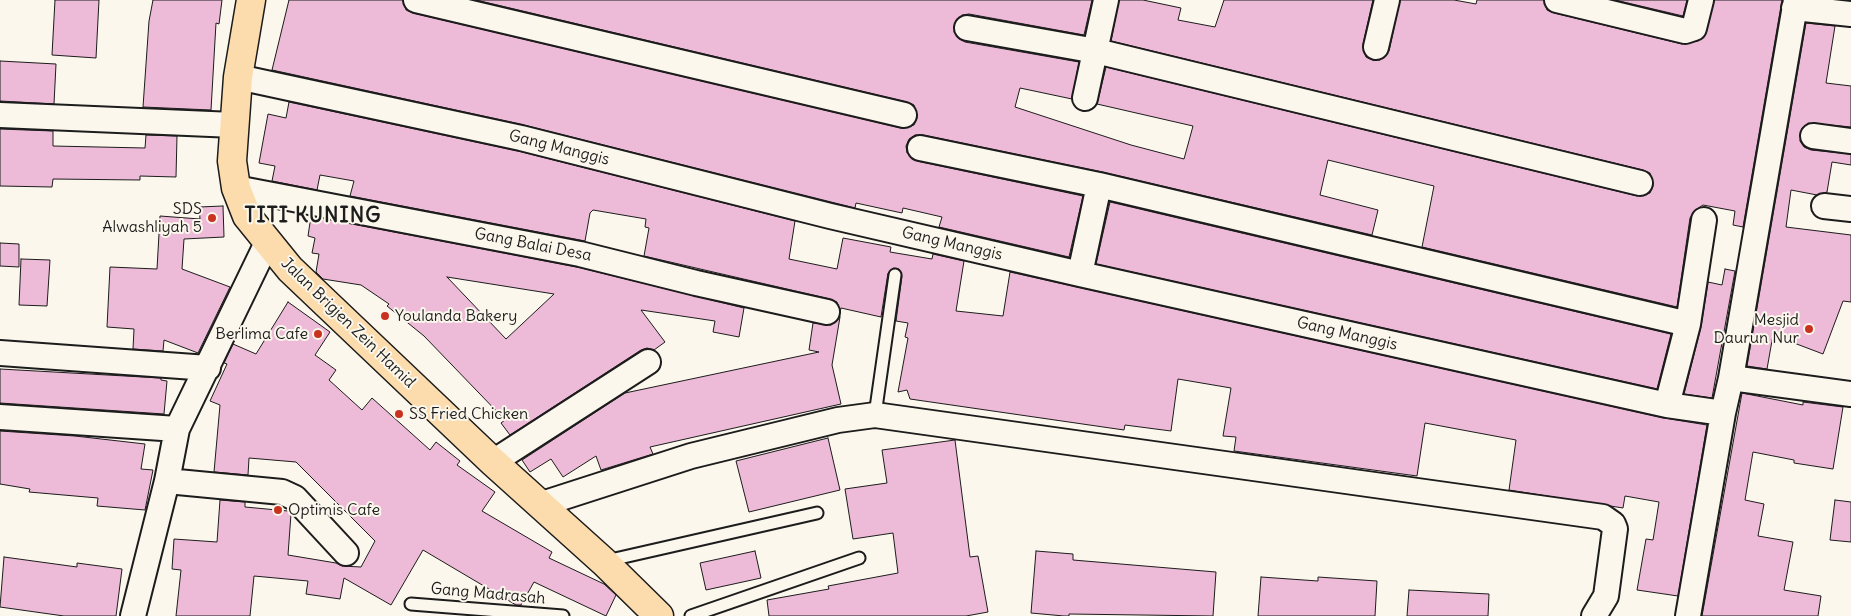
<!DOCTYPE html>
<html>
<head>
<meta charset="utf-8">
<style>
	body { margin:0 }
	canvas { display:block; background:#fbf7ec }
</style>
</head>
<body>
<canvas width="1851" height="616"></canvas>
<script>
const ctx = document.querySelector('canvas').getContext('2d');
ctx.lineJoin = 'round';
function paint(path, color) {
  ctx.fillStyle = color;
  ctx.fill(path, 'evenodd');
}
function poly(rows) {
  const path = new Path2D();
  for (const r of rows) {
    path.moveTo(r[0], r[1]);
    for (let i = 2; i < r.length; i += 2) path.lineTo(r[i], r[i + 1]);
  }
  return path;
}
function trace(path, color, width, dash) {
  ctx.strokeStyle = color;
  ctx.lineWidth = width;
  ctx.lineCap = dash ? 'butt' : 'round';
  ctx.setLineDash(dash || []);
  ctx.stroke(path);
}
function write(font, color, halo, rows, align = 'center') {
  ctx.font = font + ' Delius,sans-serif';
  ctx.lineWidth = 4;
  ctx.setLineDash([]);
  ctx.textBaseline = 'middle';
  ctx.strokeStyle = halo;
  ctx.fillStyle = color;
  for (const [text, x, y, turn = 0] of rows) {
    ctx.save();
    ctx.translate(x, y);
    ctx.rotate((+turn || 0) * Math.PI / 180);
    ctx.textAlign = isNaN(turn) ? turn : align;
    if (halo) ctx.strokeText(text, 0, 0);
    ctx.fillText(text, 0, 0);
    ctx.restore();
  }
}
const building = poly([
	[55,0,99,0,96,58,52,55,55,0],
	[153,0,222,0,219,24,216,23,211,110,143,107,149,21,153,0],
	[289,0,403,0,406,10,413,13,901,128,914,125,917,118,914,105,907,102,476,0,1092,0,1084,35,969,14,962,15,956,20,954,32,958,38,965,42,1079,62,1072,99,1020,88,1015,107,1131,145,1184,159,1193,126,1097,104,1106,67,1637,196,1650,193,1653,186,1650,173,1643,170,1111,41,1119,0,1143,0,1181,8,1178,20,1215,27,1224,0,1373,0,1363,44,1366,57,1373,60,1380,60,1389,51,1400,0,1454,0,1476,4,1477,0,1544,0,1547,10,1554,13,1682,44,1698,41,1704,37,1714,0,1782,0,1743,227,1733,225,1735,211,1703,205,1694,211,1690,218,1677,307,1422,247,1434,186,1328,160,1320,195,1378,210,1372,235,1102,172,923,135,915,135,909,139,906,146,907,153,917,161,1083,196,1069,257,939,227,942,217,903,208,902,213,856,203,855,208,524,125,272,70,289,0],
	[1615,0,1687,0,1683,16,1615,0],
	[1806,23,1835,26,1826,83,1851,86,1851,127,1808,123,1802,128,1800,141,1804,147,1811,150,1851,154,1851,165,1832,162,1827,192,1817,195,1791,190,1786,227,1851,235,1851,302,1843,301,1823,354,1773,335,1767,369,1747,366,1806,23],
	[0,61,56,64,54,104,0,101,0,61],
	[289,102,518,151,795,221,789,259,837,269,843,238,891,247,890,252,932,259,933,254,964,261,956,311,1003,316,1010,272,1664,418,1707,425,1678,596,1637,590,1646,539,1653,540,1659,502,1625,496,1623,508,1509,490,1516,440,1425,423,1417,476,1234,451,1236,437,1223,436,1231,388,1178,379,1171,431,1125,425,1124,430,910,399,907,390,898,392,908,338,905,337,908,323,896,321,902,276,899,269,893,268,888,273,881,317,841,308,840,312,837,302,830,299,644,256,649,228,645,227,646,219,593,210,590,213,585,241,350,196,354,181,320,175,317,190,272,181,275,166,259,163,268,114,286,118,289,102],
	[0,129,53,131,53,146,145,148,146,135,177,136,176,177,140,176,140,180,53,179,52,187,0,186,0,129],
	[1110,202,1671,334,1657,389,1096,264,1110,202],
	[223,206,224,237,184,239,182,269,230,287,198,353,164,340,163,351,133,349,134,329,107,327,110,267,157,269,160,216,200,219,199,207,223,206],
	[311,216,577,267,744,308,739,337,713,332,715,321,641,310,665,342,654,350,647,348,641,350,510,435,501,423,505,420,424,336,387,306,389,304,361,285,323,279,316,272,319,254,312,253,315,238,308,236,311,216],
	[447,277,554,294,506,339,447,277],
	[0,243,19,244,19,267,0,266,0,243],
	[21,259,50,260,47,306,19,305,21,259],
	[1725,269,1735,271,1712,398,1684,394,1701,327,1708,282,1722,285,1725,269],
	[288,302,330,332,315,355,336,370,329,380,362,410,372,398,430,450,436,442,460,461,457,465,495,492,482,511,552,552,549,558,604,584,616,595,606,616,534,582,521,605,516,605,423,550,391,605,344,578,340,599,306,594,308,581,254,576,250,616,176,616,181,570,172,569,174,539,217,542,220,500,245,502,245,507,288,511,291,514,288,555,336,563,342,566,361,567,375,541,296,462,249,458,248,475,214,472,220,405,210,401,227,364,224,363,233,344,256,354,288,302],
	[840,317,832,365,841,404,650,447,653,454,601,470,596,456,563,477,551,459,530,472,522,460,625,393,819,352,809,350,813,323,831,325,840,317],
	[0,369,161,378,161,380,167,381,164,414,0,403,0,369],
	[1742,393,1803,405,1803,402,1843,407,1833,469,1794,463,1794,460,1753,452,1745,500,1764,504,1758,536,1793,542,1784,590,1821,596,1818,616,1702,616,1742,393],
	[0,431,75,436,145,444,141,469,153,470,145,510,97,506,98,498,29,492,30,489,0,484,0,431],
	[828,438,840,490,749,512,736,461,828,438],
	[955,440,970,557,978,556,988,612,966,616,769,616,767,600,829,589,828,586,898,573,893,533,853,539,845,489,887,483,882,450,955,440],
	[1835,500,1851,502,1851,542,1830,540,1835,500],
	[755,551,761,578,706,590,700,563,755,551],
	[1036,551,1073,554,1073,560,1216,572,1213,616,1069,614,1069,616,1064,616,1031,613,1036,551],
	[4,557,77,567,77,563,122,569,116,616,64,616,0,607,4,557],
	[1261,577,1318,581,1318,577,1377,581,1375,616,1258,616,1261,577],
	[1409,590,1489,594,1488,616,1407,616,1409,590]
]);
paint(building, '#edbad8');
trace(building, '#1c1c1c', 1);
const lane = poly([
	[875,415,895,275],
	[606,561,817,513],
	[411,604,563,616],
	[691,616,859,558]
]);
const street = poly([
	[416,0,904,115],
	[1557,0,1685,31,1694,28,1701,0],
	[1794,8,1851,14],
	[967,28,1096,51,1640,183],
	[1376,47,1387,0],
	[238,77,521,138,830,216,1080,274,1667,405,1723,413],
	[1085,98,1106,0],
	[0,115,234,125],
	[1813,136,1851,141],
	[920,148,1099,185,1688,324],
	[236,188,580,254,696,283,827,312],
	[1824,206,1851,209],
	[1080,274,1099,185],
	[0,353,208,368],
	[1731,378,1851,394],
	[1667,405,1688,324,1704,220],
	[0,417,177,429],
	[493,462,648,362],
	[167,481,282,492,295,498,346,553],
	[542,504,691,456,838,420,875,415,1603,517,1613,524,1615,529,1606,596,1594,616],
	[133,616,167,481,177,429,267,243],
	[1688,616,1723,413,1731,378,1796,0]
]);
const primary = poly([
	[251,0,238,77,232,161,236,188,247,216,290,269,493,462,604,562,659,616]
]);
trace(lane, '#1c1c1c', 15);
trace(street, '#1c1c1c', 28);
trace(primary, '#1c1c1c', 31);
trace(lane, '#fbf7ec', 11);
trace(street, '#fbf7ec', 24);
trace(primary, '#fcdcac', 28);
for (const [x, y, r, color] of [
	[212,218,5,"#c8321e"],
	[385,316,5,"#c8321e"],
	[1809,329,5,"#c8321e"],
	[318,334,5,"#c8321e"],
	[399,414,5,"#c8321e"],
	[278,510,5,"#c8321e"]
]) {
  const dot = new Path2D();
  dot.arc(x, y, r, 0, 2 * Math.PI);
  ctx.fillStyle = color;
  ctx.fill(dot);
  trace(dot, '#fbf7ec', 2);
}
write('16px', '#1c1c1c', '#fbf7ec', [
	["Gang Manggis",559,148,14],
	["Gang Manggis",952,244,13],
	["Gang Balai Desa",533,245,11],
	["Jalan Brigjen Zein Hamid",348,323,44],
	["Gang Manggis",1347,334,13],
	["Gang Madrasah",488,594,5]
]);
write('16px', '#1c1c1c', '#fbf7ec', [
	["SDS",202,209],
	["Alwashliyah 5",202,227],
	["Youlanda Bakery",395,316,"left"],
	["Mesjid",1799,320],
	["Daurun Nur",1799,338],
	["Berlima Cafe",308,334],
	["SS Fried Chicken",409,414,"left"],
	["Optimis Cafe",288,510,"left"]
], 'right');
ctx.letterSpacing = '1px';
write('bold 21px', '#1c1c1c', '#fbf7ec', [
	["TITI KUNING",313,216]
]);
ctx.letterSpacing = '0px';
</script>
</body>
</html>
